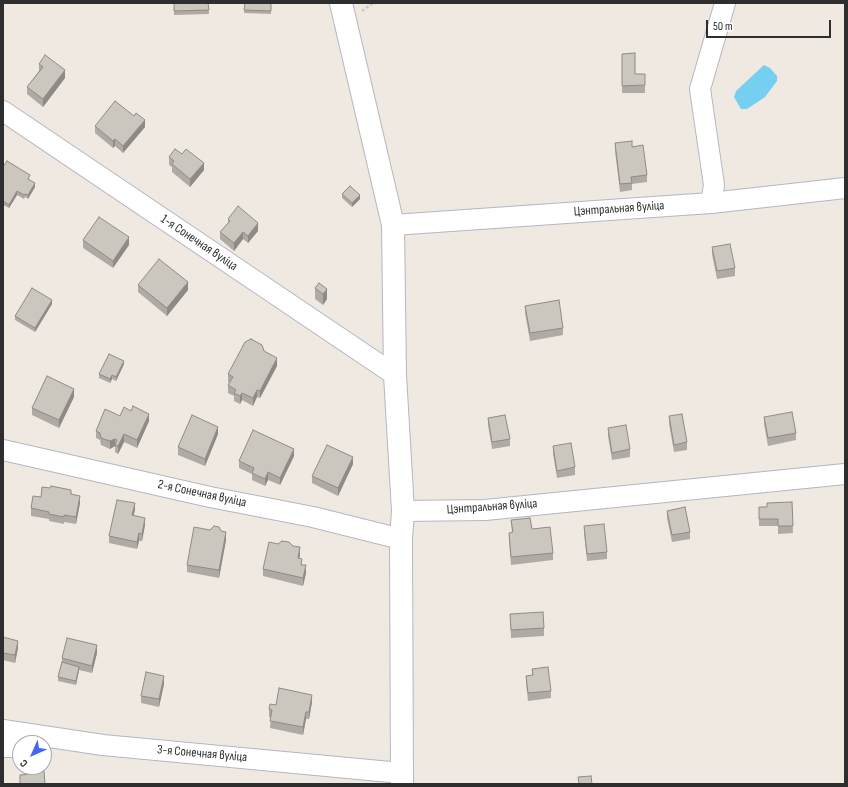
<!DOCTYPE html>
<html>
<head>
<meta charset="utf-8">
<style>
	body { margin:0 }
	#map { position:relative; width:848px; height:787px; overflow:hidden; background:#efe9e1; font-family:"Sofia Sans Condensed",sans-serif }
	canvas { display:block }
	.frame { position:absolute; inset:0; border:4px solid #2e2e2e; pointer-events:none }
	.north { position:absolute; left:12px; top:735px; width:40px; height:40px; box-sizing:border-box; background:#fff; border:1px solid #ababab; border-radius:50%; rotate:225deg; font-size:11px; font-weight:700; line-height:16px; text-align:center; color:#2e2e2e }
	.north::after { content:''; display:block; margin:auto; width:14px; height:18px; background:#4264fb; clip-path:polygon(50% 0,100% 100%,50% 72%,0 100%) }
	.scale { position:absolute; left:706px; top:20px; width:125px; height:18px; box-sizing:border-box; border:2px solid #2e2e2e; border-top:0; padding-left:5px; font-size:12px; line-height:14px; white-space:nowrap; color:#2e2e2e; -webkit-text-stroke:3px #fff; paint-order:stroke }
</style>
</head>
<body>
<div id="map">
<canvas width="848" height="787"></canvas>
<div class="frame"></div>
<div class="north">С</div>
<div class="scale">50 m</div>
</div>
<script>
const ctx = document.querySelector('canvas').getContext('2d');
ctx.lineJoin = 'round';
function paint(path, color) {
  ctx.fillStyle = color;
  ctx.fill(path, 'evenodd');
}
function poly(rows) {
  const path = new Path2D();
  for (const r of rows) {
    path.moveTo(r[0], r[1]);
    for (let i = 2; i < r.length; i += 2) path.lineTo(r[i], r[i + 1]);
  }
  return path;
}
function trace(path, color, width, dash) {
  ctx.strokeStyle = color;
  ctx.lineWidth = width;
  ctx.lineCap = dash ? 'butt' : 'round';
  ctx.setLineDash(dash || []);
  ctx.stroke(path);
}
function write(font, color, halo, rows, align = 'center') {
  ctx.font = font + ' "Sofia Sans Condensed",sans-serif';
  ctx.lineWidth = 4;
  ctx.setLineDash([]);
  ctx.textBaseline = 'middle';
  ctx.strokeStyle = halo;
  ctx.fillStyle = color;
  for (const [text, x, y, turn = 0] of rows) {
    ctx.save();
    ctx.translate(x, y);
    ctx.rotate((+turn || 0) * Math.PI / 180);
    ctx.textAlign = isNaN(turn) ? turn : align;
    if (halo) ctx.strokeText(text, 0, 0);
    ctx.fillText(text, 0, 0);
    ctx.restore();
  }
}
paint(poly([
	[764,65,770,68,777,76,777,81,765,97,747,109,741,109,734,97,736,91]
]), '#75cff0');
const minor = poly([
	[3,111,395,375],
	[711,203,714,185,700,89,725,3],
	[393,225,711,203,845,188],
	[3,450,210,497,313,517,401,539],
	[403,511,485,510,845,474],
	[3,730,103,745,401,773],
	[3,747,20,747]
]);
const tertiary = poly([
	[395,375,403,511,401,539,402,784]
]);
const secondary = poly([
	[341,3,393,225,395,375]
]);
trace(minor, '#b4b7c1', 22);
trace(tertiary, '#b4b7c1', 24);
trace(secondary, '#b4b7c1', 24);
trace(poly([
	[362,11,373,3]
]), '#c9c9c9', 2.5, [3, 2]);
trace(minor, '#fff', 20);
trace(tertiary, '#fff', 22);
trace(secondary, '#fff', 22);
paint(poly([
	[174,3,208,3,209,14,174,15],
	[245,3,271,3,271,14,244,13],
	[622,54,635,74,645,74,645,93,622,93],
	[39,64,65,78,43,107,27,94,27,87,39,71],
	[95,126,145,127,123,153,115,146,113,148,95,133],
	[615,143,632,147,647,175,647,182,632,184,632,190,620,192,615,151],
	[182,154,204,170,190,187,172,172,172,167,169,165,169,157],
	[3,167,30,179,29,180,35,187,28,199,25,197,24,199,17,195,9,208,3,205],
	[342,194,360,199,352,207,342,198],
	[228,219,258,231,248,243,243,239,234,251,220,239,220,232,228,223],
	[83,240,129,245,113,268,83,248],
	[712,247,735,268,735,276,717,279,712,254],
	[319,283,327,299,323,305,315,299,315,288],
	[138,285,188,290,167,316,138,292],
	[52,304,35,332,15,320,15,316],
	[525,306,563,328,563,335,530,341,525,313],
	[264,351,277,366,260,398,257,397,253,406,242,400,240,404,234,401,234,396,228,393,228,385,230,383,228,382,228,374],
	[124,364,116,381,112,379,110,383,99,378,99,374],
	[74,397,59,428,32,415,32,408],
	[120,416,149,421,137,448,124,442,118,454,115,452,115,446,110,449,101,445,100,440,96,438,96,431],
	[669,416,687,442,687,450,674,452,669,424],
	[764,417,796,433,796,440,768,446,764,424],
	[488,418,510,439,510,446,492,449,488,425],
	[608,428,630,449,630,457,612,460,608,436],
	[218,434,205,466,178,455,178,447],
	[553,446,575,467,575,475,557,478,553,454],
	[294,456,280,485,268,480,265,486,252,480,252,474,239,468,239,461],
	[353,464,338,496,312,483,312,476],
	[71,494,80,503,76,524,64,522,64,524,49,521,49,519,31,516,31,508,41,497],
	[792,502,793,533,778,534,778,526,759,526,759,507,767,507],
	[135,510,133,515,145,525,142,541,139,541,137,549,109,543,109,536],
	[667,511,690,532,690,539,672,542,667,518],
	[511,520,532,529,553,553,553,560,511,565,509,540,509,533,512,533],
	[584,526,607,552,607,559,587,561,584,533],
	[210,530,226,540,219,578,187,572,187,565],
	[300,555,299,558,306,573,303,586,263,576,263,569],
	[510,614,544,628,544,636,511,638],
	[3,637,18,648,15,663,3,660,3,661],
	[97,653,92,673,79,670,76,685,58,681,58,677,62,662,62,658],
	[532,669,551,691,551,698,528,701,526,683,526,676,532,675],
	[164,684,159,707,141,703,141,696],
	[312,702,309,719,306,719,303,735,270,728,271,717,269,717,269,709,276,705]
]), '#afaba4');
paint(poly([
	[65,70,65,78,43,107,43,99],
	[145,120,145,127,123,153,123,146],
	[115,139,115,146,113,148,113,141],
	[204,163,204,170,190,187,190,179],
	[35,183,35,187,28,199,28,195],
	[17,191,17,195,9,208,9,205],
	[360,195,360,199,352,207,352,203],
	[258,223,258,231,248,243,248,236],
	[243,232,243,239,234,251,234,243],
	[129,237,129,245,113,268,113,261],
	[188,282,188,290,167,316,167,308],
	[327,289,327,299,323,305,323,294],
	[52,300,52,304,35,332,35,328],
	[277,358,277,366,260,398,260,391],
	[124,361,124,364,116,381,116,377],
	[112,375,112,379,110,383,110,379],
	[74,389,74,397,59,428,59,420],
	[257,390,257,397,253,406,253,398],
	[242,393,242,400,240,404,240,396],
	[149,414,149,421,137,448,137,440],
	[218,427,218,434,205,466,205,459],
	[124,434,124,442,118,454,118,446],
	[115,439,115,446,110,449,110,441],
	[294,449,294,456,280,485,280,478],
	[353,457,353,464,338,496,338,488],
	[268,472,268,480,265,486,265,479],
	[80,496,80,503,76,524,76,517],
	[135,503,135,510,132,523,132,515],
	[145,518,145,525,142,541,142,534],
	[226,532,226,540,219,578,219,570],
	[139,533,139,541,137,549,137,542],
	[300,547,300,555,298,565,298,558],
	[306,565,306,573,303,586,303,578],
	[18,641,18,648,15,663,15,655],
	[97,645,97,653,92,673,92,666],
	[79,667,79,670,76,685,76,681],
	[164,676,164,684,159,707,159,699],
	[312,695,312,702,309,719,309,712],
	[306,712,306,719,303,735,303,727]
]), '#8e8b86');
const building = poly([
	[174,3,208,3,209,10,174,11,174,3],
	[245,3,271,3,271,11,244,10,245,3],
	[635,53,635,74,645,74,645,85,622,86,622,54,635,53],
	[45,55,65,70,43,99,27,87,43,67,39,64,45,55],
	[115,101,134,116,136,113,145,120,123,146,115,139,113,141,95,126,115,101],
	[632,141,632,147,643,145,647,175,631,177,632,183,620,184,615,143,632,141],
	[175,149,182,154,186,149,204,163,190,179,172,164,174,161,169,157,175,149],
	[7,161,30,175,28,179,35,183,28,195,25,194,24,195,17,191,9,205,3,201,3,167,7,161],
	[350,186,360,195,352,203,342,194,350,186],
	[238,206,258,223,248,236,243,232,234,243,220,232,230,221,228,219,238,206],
	[99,217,129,237,113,261,83,240,99,217],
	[730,244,735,268,717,271,712,247,730,244],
	[159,259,188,282,167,308,138,285,159,259],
	[319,283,327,289,323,294,315,288,319,283],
	[32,288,52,300,35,328,15,316,32,288],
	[559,300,563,328,530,333,525,306,559,300],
	[251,339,262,345,264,351,277,358,260,391,257,390,253,398,242,393,240,396,234,393,236,390,228,385,233,377,228,374,245,342,251,339],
	[109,354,124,361,116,377,112,375,110,379,99,374,109,354],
	[47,376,74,389,59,420,32,408,47,376],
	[133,406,149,414,137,440,124,434,118,446,115,445,117,440,115,439,110,441,101,438,100,433,96,431,105,409,120,416,124,407,131,411,133,406],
	[792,412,796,433,768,438,764,417,792,412],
	[682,414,687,442,674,445,669,416,682,414],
	[192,415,218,427,205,459,178,447,192,415],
	[505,415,510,439,492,442,488,418,505,415],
	[626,425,630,449,612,453,608,428,626,425],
	[253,430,294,449,280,478,268,472,265,479,252,473,254,468,239,461,253,430],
	[571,443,575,467,557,471,553,446,571,443],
	[327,445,353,457,338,488,312,476,327,445],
	[51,486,71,490,71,494,80,496,76,517,64,515,64,517,49,514,49,512,31,508,33,496,41,497,42,487,50,488,51,486],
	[117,500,135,503,132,515,145,518,142,534,139,533,137,542,109,536,117,500],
	[792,502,793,526,778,526,778,519,759,519,759,507,767,507,767,503,792,502],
	[685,507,690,532,672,535,667,511,685,507],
	[530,518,532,529,550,527,553,553,511,557,509,533,513,532,511,520,530,518],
	[604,524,607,552,587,554,584,526,604,524],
	[214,526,219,527,221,531,226,532,219,570,187,565,194,527,210,530,214,526],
	[282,541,289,542,293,546,300,547,298,558,302,559,301,565,306,565,303,578,263,569,269,542,278,544,282,541],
	[543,612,544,628,511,630,510,614,543,612],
	[3,637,18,641,15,655,3,653,3,637],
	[67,638,97,645,92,666,62,658,67,638],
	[62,662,79,667,76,681,58,677,62,662],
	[548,667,551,691,528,693,526,676,533,675,532,669,548,667],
	[146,672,164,676,159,699,141,696,146,672],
	[279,688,312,695,309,712,306,712,303,727,270,721,272,710,269,709,270,704,276,705,279,688],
	[31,771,44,771,45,784,20,784,20,775,31,774,31,771],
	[591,776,592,784,579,784,578,777,591,776]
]);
paint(building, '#cbc7bf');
trace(building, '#8e8b86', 1);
write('13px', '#2e2e2e', '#fff', [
	["Цэнтральная вуліца",619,209,-4],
	["1-я Сонечная вуліца",199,243,34],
	["2-я Сонечная вуліца",202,494,12],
	["Цэнтральная вуліца",492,507,-4],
	["3-я Сонечная вуліца",202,754,5]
]);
</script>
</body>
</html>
